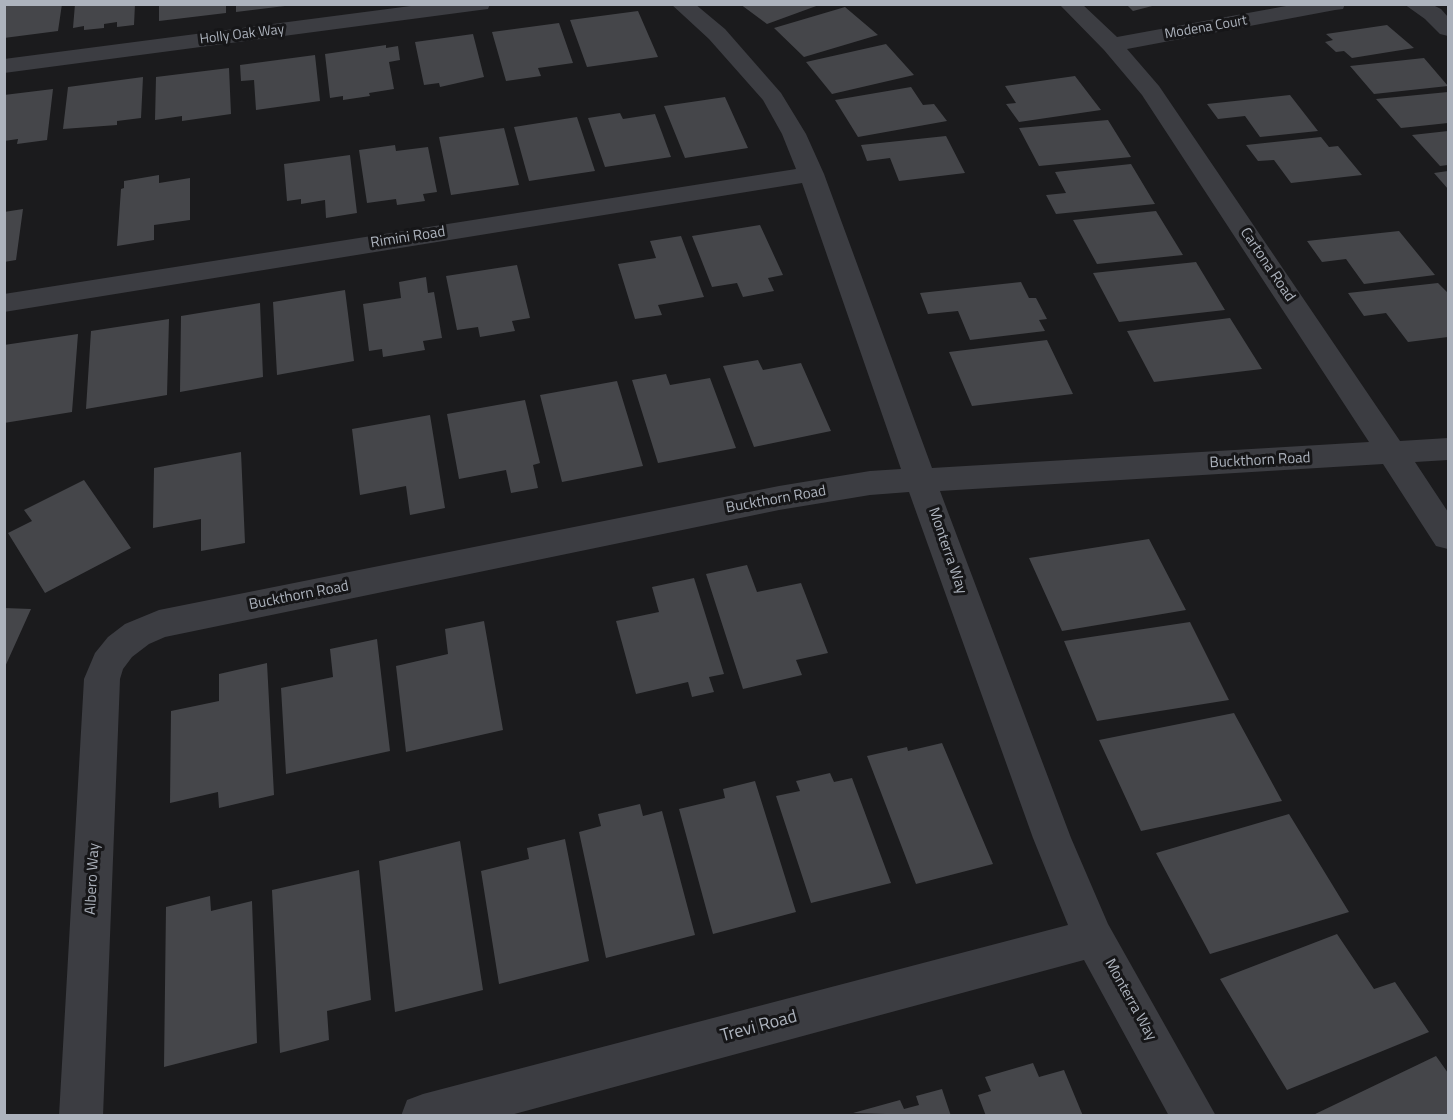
<!DOCTYPE html>
<html>
<head>
<meta charset="utf-8">
<style>
	body { margin:0 }
	#map { position:relative; width:1453px; height:1120px; overflow:hidden; background:#1b1b1d; font-family:"Titillium Web",sans-serif }
	canvas { display:block }
	.frame { position:absolute; inset:0; border:6px solid #adb3bd; pointer-events:none }
</style>
</head>
<body>
<div id="map">
<canvas width="1453" height="1120"></canvas>
<div class="frame"></div>
</div>
<script>
const ctx = document.querySelector('canvas').getContext('2d');
ctx.lineJoin = 'round';
function paint(path, color) {
  ctx.fillStyle = color;
  ctx.fill(path, 'evenodd');
}
function poly(rows) {
  const path = new Path2D();
  for (const r of rows) {
    path.moveTo(r[0], r[1]);
    for (let i = 2; i < r.length; i += 2) path.lineTo(r[i], r[i + 1]);
  }
  return path;
}
function write(font, color, halo, rows, align = 'center') {
  ctx.font = font + ' "Titillium Web",sans-serif';
  ctx.lineWidth = 6;
  ctx.setLineDash([]);
  ctx.textBaseline = 'middle';
  ctx.strokeStyle = halo;
  ctx.fillStyle = color;
  for (const [text, x, y, turn = 0] of rows) {
    ctx.save();
    ctx.translate(x, y);
    ctx.rotate((+turn || 0) * Math.PI / 180);
    ctx.textAlign = isNaN(turn) ? turn : align;
    if (halo) ctx.strokeText(text, 0, 0);
    ctx.fillText(text, 0, 0);
    ctx.restore();
  }
}
paint(poly([
	[4,4,62,4,58,31,4,38],
	[75,4,135,4,134,25,117,27,117,22,104,24,104,28,84,30,84,26,73,28],
	[159,4,226,4,226,13,159,21],
	[236,4,285,4,285,6,236,12],
	[740,4,819,4,819,5,767,24],
	[1126,4,1156,4,1156,5,1133,11],
	[845,7,878,35,804,57,774,28],
	[638,11,658,57,587,67,570,20],
	[559,23,573,63,538,68,541,76,506,81,492,32],
	[1387,25,1414,48,1352,58,1344,51,1336,52,1325,42,1333,40,1326,34],
	[473,34,484,77,440,87,439,83,424,85,415,42],
	[886,44,914,75,832,94,806,62],
	[386,45,386,48,398,46,400,60,389,62,394,89,369,93,370,96,343,100,343,96,330,98,325,54],
	[315,55,320,101,256,110,254,80,241,81,240,65],
	[1424,58,1448,86,1374,94,1350,66],
	[229,68,231,114,182,121,182,116,155,120,156,77],
	[1075,76,1101,110,1019,122,1006,104,1016,103,1005,86],
	[143,77,141,118,117,121,117,125,63,129,68,87],
	[911,87,923,105,934,104,947,121,858,137,835,100],
	[53,89,47,140,17,144,18,139,4,141,4,95],
	[1448,92,1448,123,1401,128,1376,99],
	[1290,95,1318,131,1260,137,1245,116,1218,119,1207,104],
	[725,97,748,148,685,158,664,106],
	[620,113,623,119,655,114,671,157,605,167,588,118],
	[577,117,595,171,529,181,514,127],
	[1108,120,1131,157,1039,166,1019,128],
	[504,128,519,185,451,195,439,137],
	[1448,131,1448,165,1440,166,1412,135],
	[946,136,965,173,899,181,890,158,867,161,861,145],
	[1321,137,1329,147,1338,146,1362,175,1291,183,1274,160,1258,161,1246,145],
	[395,145,396,151,428,147,437,192,423,194,425,201,397,205,396,199,367,203,359,150],
	[350,155,357,213,326,218,325,200,301,204,301,199,287,201,284,164],
	[1131,164,1155,204,1056,214,1046,195,1066,193,1055,172],
	[1448,171,1448,189,1434,173],
	[159,175,159,183,190,178,190,220,154,225,154,240,117,246,121,189,124,188,124,181],
	[23,209,16,260,4,262,4,212],
	[1156,211,1183,255,1097,264,1073,220],
	[760,225,783,275,768,278,774,291,743,297,737,283,712,287,692,236],
	[1399,231,1435,275,1364,284,1346,259,1322,262,1307,241],
	[681,236,704,297,658,305,662,315,635,319,618,264,656,258,650,241],
	[1196,262,1225,310,1119,322,1093,273],
	[517,265,530,318,512,321,515,331,480,337,478,327,457,330,446,276],
	[426,277,428,293,434,292,442,338,423,341,425,350,383,357,382,349,369,351,363,304,401,298,399,282],
	[1021,282,1029,298,1036,298,1047,319,1039,320,1045,331,970,340,958,311,928,314,920,293],
	[1438,283,1448,293,1448,337,1408,342,1386,313,1364,316,1348,293],
	[345,290,354,361,277,375,273,302],
	[260,303,263,377,180,392,181,316],
	[1230,318,1262,369,1154,382,1127,331],
	[169,319,167,395,86,409,91,331],
	[78,334,72,412,4,423,4,345],
	[1047,340,1073,394,972,406,949,352],
	[758,360,763,370,801,363,831,431,754,447,723,366],
	[666,374,670,385,710,378,736,448,658,463,632,380],
	[617,381,643,466,562,482,540,395],
	[525,400,540,463,533,465,538,488,511,493,506,470,459,479,447,414],
	[430,415,445,508,410,515,406,486,360,495,352,429],
	[241,452,245,543,201,551,201,519,153,528,154,468],
	[84,480,131,548,45,593,8,533,32,521,24,510],
	[1149,539,1186,610,1062,631,1029,558],
	[747,565,757,592,801,583,828,653,796,660,802,675,743,689,706,574],
	[694,578,724,674,709,677,714,692,692,697,688,682,636,694,616,621,659,612,652,587],
	[4,608,31,609,4,669],
	[484,621,503,730,406,752,396,666,448,654,445,629],
	[1190,622,1229,700,1097,721,1064,641],
	[377,639,390,751,286,774,281,688,333,677,330,649],
	[267,663,274,795,219,808,218,792,170,803,171,711,219,701,219,674],
	[1234,713,1282,801,1141,831,1099,740],
	[942,743,993,864,916,884,867,756,907,747,908,751],
	[830,773,834,782,852,778,891,883,811,903,776,796,800,791,796,781],
	[755,781,796,912,713,934,679,809,725,798,723,789],
	[640,804,643,816,662,811,695,935,606,958,579,832,601,826,598,814],
	[1289,814,1349,912,1210,954,1156,853],
	[565,839,589,961,499,984,481,871,529,859,527,848],
	[460,841,483,990,395,1012,379,861],
	[359,870,371,1000,327,1011,329,1040,280,1053,272,890],
	[210,896,211,911,252,901,257,1043,164,1067,166,907],
	[1337,934,1374,989,1395,982,1429,1032,1287,1090,1220,979],
	[1436,1056,1448,1073,1448,1116,1311,1116],
	[1033,1063,1039,1077,1064,1070,1083,1116,986,1116,978,1095,991,1091,985,1077],
	[942,1089,951,1116,853,1113,900,1100,904,1109,919,1105,916,1096]
]), '#45464a');
paint(poly([
	[426,4,490,4,488,9,480,10,4,73,4,59,426,4],
	[671,4,695,4,725,29,781,93,806,134,824,174,932,468,1369,442,1142,95,1104,50,1059,4,1082,4,1117,37,1297,4,1345,4,1343,9,1335,10,1127,49,1159,86,1400,441,1448,438,1448,460,1415,462,1448,512,1448,549,1436,546,1383,464,940,491,1071,838,1108,924,1216,1116,1169,1116,1084,960,507,1116,401,1116,407,1100,423,1094,1068,925,1033,838,909,492,870,495,779,510,165,637,149,644,132,657,123,669,120,679,103,1116,59,1116,84,679,95,653,108,637,125,624,159,610,779,486,870,471,901,469,802,183,4,312,4,294,796,169,782,134,763,100,709,39,671,4],
	[1404,4,1431,4,1441,9,1448,17,1448,36,1440,34,1425,19,1404,4]
]), '#3c3d42');
write('14px', '#adb3bd', '#161618', [
	["Modena Court",1206,28,-10],
	["Holly Oak Way",242,35,-7]
]);
write('15px', '#adb3bd', '#161618', [
	["Rimini Road",408,238,-9],
	["Cartona Road",1267,265,56],
	["Buckthorn Road",1260,461,-3],
	["Buckthorn Road",776,500,-10],
	["Monterra Way",947,551,71],
	["Buckthorn Road",299,596,-11],
	["Albero Way",93,879,-87],
	["Monterra Way",1130,1000,61]
]);
write('18px', '#adb3bd', '#161618', [
	["Trevi Road",759,1027,-15]
]);
</script>
</body>
</html>
